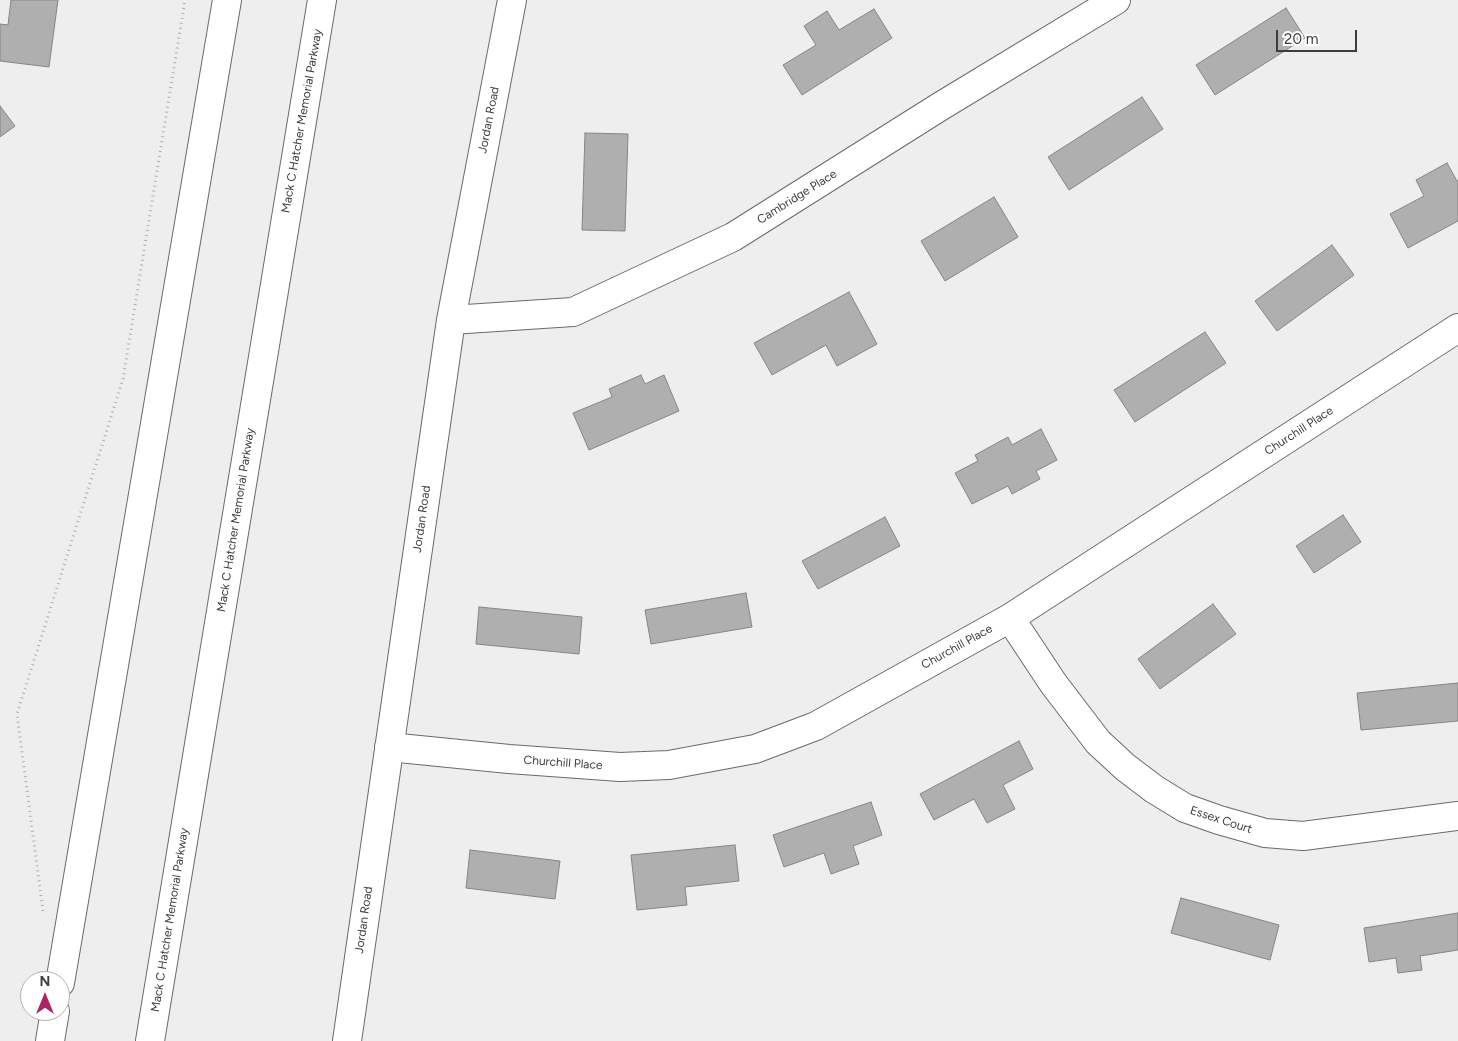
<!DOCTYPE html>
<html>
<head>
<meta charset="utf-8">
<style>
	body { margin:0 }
	#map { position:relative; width:1458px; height:1041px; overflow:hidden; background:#eeeeef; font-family:Figtree,sans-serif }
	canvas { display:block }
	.north { position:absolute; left:20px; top:971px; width:50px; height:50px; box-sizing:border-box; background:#fff; border:1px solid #b1b1b1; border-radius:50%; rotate:0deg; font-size:14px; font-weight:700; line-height:20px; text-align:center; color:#3d3d3d }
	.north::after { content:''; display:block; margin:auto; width:18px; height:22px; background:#ad2366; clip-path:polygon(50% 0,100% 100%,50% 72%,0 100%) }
	.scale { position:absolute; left:1276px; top:30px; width:81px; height:22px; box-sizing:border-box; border:2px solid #3d3d3d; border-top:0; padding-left:6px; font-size:15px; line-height:18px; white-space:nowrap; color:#3d3d3d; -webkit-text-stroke:4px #fff; paint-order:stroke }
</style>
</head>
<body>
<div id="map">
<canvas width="1458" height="1041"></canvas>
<div class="north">N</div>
<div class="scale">20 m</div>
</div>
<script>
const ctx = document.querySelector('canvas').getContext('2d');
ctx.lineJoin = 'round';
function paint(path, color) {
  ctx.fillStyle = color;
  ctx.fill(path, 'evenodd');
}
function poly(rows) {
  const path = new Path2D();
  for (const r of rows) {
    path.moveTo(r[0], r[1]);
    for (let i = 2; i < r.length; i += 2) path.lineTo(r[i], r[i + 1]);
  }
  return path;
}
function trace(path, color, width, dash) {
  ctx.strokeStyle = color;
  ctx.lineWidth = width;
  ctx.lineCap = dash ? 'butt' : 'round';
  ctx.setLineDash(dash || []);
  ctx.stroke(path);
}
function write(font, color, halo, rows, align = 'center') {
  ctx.font = font + ' Figtree,sans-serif';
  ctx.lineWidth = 4;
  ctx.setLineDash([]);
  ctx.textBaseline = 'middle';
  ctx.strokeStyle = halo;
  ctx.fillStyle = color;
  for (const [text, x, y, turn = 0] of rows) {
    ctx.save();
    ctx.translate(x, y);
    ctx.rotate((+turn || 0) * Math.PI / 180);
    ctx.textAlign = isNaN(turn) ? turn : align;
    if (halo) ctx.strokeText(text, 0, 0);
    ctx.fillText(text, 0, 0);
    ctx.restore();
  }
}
const building = poly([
	[11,0,58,0,49,67,0,61,0,24,8,25,11,0],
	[1286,8,1305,38,1215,95,1196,65,1286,8],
	[874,9,892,38,802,95,783,65,816,45,804,26,827,11,839,30,874,9],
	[1142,97,1163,129,1069,190,1048,157,1142,97],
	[0,106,15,126,0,137,0,106],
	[585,133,628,134,625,231,582,230,585,133],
	[1447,163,1457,181,1458,181,1458,221,1408,248,1390,214,1424,196,1416,180,1447,163],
	[994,197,1018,237,945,281,921,241,994,197],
	[1332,245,1354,275,1277,331,1255,301,1332,245],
	[849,292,877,344,837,366,826,345,772,375,754,343,849,292],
	[1205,332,1226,363,1135,422,1114,390,1205,332],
	[641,375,645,384,664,375,679,411,589,450,573,413,612,397,609,389,641,375],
	[1041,429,1057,460,1036,471,1040,479,1012,494,1008,486,972,504,955,473,978,461,975,455,1008,437,1012,445,1041,429],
	[1343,515,1361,542,1314,573,1296,546,1343,515],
	[885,517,900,546,818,589,802,561,885,517],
	[746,593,752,627,651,644,645,610,746,593],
	[1213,604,1236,634,1160,689,1138,659,1213,604],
	[479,607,582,617,579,654,476,644,479,607],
	[1458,683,1458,721,1361,730,1357,693,1458,683],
	[1019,741,1033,769,1003,785,1015,809,987,823,974,799,934,820,920,794,1019,741],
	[871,802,882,835,853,846,859,864,831,874,824,853,784,867,773,835,871,802],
	[735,845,739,881,685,887,687,905,637,910,631,855,735,845],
	[470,850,560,861,555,899,466,888,470,850],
	[1181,898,1279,925,1270,960,1171,933,1181,898],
	[1458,913,1458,950,1420,956,1422,970,1398,973,1396,958,1369,962,1364,928,1458,913]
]);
paint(building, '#b0afaf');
trace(building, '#868585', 1);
const street = poly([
	[451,320,573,312,733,237,941,106,1116,0],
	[1010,618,1053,683,1098,742,1125,767,1154,789,1185,808,1219,820,1265,833,1303,836,1458,816],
	[389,747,509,759,620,767,669,765,755,749,816,726,1010,618,1458,328],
	[347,1041,451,320,512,0]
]);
const highway = poly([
	[60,983,227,0],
	[50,1041,55,1011],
	[150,1041,322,0]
]);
trace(street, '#6a6a6b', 30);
trace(highway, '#6a6a6b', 30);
trace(poly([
	[43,911,17,714,123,379,185,0]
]), '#afafb0', 3, [1, 4]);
trace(street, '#fff', 28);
trace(highway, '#fff', 28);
write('12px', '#3d3d3d', '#fff', [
	["Jordan Road",489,120,-79],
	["Mack C Hatcher Memorial Parkway",302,121,-80],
	["Cambridge Place",797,197,-32],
	["Churchill Place",1299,431,-33],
	["Jordan Road",422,519,-82],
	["Mack C Hatcher Memorial Parkway",236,520,-81],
	["Churchill Place",957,647,-29],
	["Churchill Place",563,763,4],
	["Essex Court",1221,820,18],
	["Mack C Hatcher Memorial Parkway",170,920,-81],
	["Jordan Road",364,920,-82]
]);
</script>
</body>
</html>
